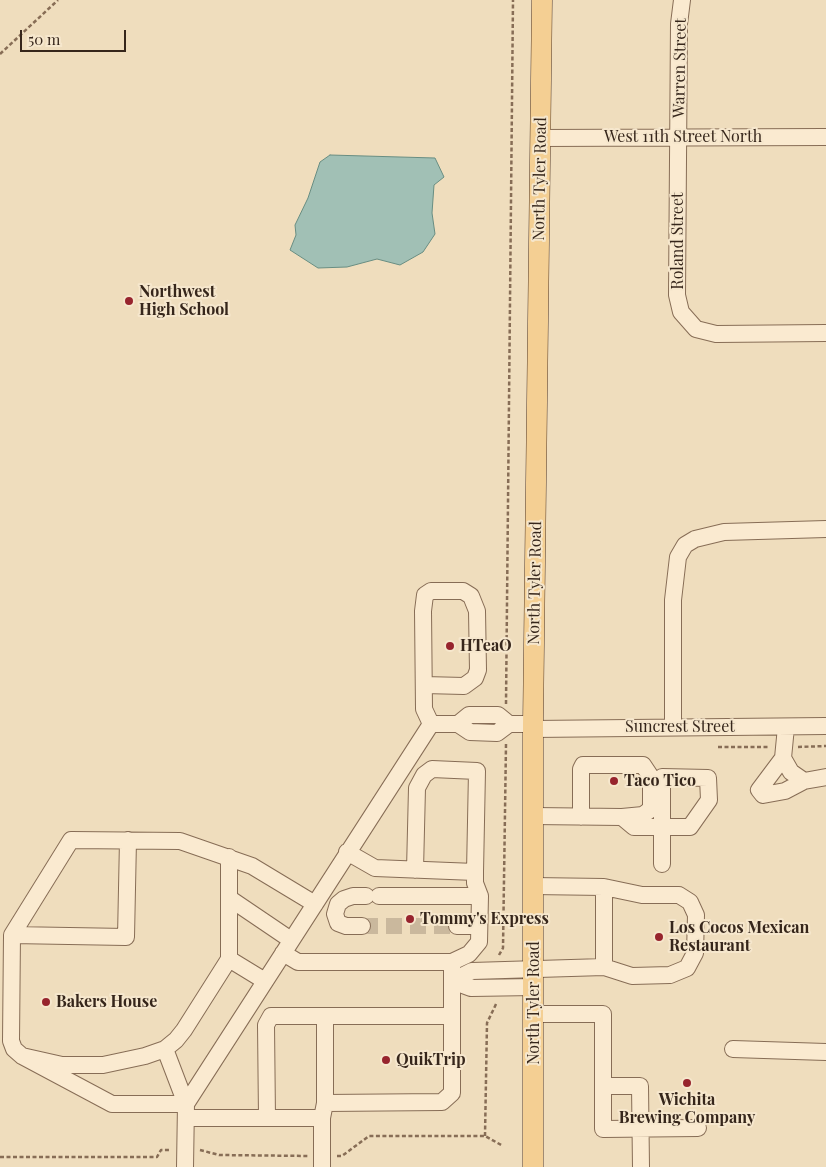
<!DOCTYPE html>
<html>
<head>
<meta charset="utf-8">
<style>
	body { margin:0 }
	#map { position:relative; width:826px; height:1167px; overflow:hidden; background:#efddbd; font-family:"Playfair Display",serif }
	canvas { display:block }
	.scale { position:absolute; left:20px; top:30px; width:106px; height:22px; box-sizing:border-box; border:2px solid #36261b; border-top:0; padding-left:6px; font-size:15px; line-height:18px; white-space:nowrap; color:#36261b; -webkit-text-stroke:4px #f6e7cd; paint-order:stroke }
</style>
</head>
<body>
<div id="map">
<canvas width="826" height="1167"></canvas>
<div class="scale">50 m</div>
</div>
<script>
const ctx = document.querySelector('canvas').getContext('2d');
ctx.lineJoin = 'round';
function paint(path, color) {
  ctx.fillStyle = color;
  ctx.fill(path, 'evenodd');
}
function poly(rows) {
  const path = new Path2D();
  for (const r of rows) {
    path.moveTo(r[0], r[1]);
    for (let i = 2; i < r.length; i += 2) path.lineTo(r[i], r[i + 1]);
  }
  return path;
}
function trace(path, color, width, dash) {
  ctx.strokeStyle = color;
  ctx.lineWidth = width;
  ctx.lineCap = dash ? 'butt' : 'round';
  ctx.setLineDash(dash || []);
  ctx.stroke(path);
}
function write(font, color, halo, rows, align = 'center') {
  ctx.font = font + ' "Playfair Display",serif';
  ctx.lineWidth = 4;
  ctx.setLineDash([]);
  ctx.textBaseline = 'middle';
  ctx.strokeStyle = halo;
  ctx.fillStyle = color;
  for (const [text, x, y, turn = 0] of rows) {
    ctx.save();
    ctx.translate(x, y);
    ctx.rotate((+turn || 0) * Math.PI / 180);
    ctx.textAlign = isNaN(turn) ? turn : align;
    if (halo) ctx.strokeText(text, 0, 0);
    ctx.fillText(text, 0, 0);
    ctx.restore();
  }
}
const water = poly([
	[330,155,435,158,444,177,434,185,432,213,435,234,423,252,400,265,377,259,347,267,318,268,290,250,296,235,295,225,308,198,320,162,330,155]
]);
paint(water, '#a1c0b5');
trace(water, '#688d82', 1);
trace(poly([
	[362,926,457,926]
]), '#cab89d', 16, [16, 8]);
const minor = poly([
	[682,0,679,24,677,295,681,312,696,329,716,334,826,333],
	[540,138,826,137],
	[424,685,464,686,475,678,478,670,477,611,471,596,463,591,431,591,425,595,423,611,424,709,431,724],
	[458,724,469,715,498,715,509,724],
	[673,727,673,600,678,557,685,545,695,539,724,532,826,529],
	[786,727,783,758,791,772,804,781,826,777],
	[533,729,826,726],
	[783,758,759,790,763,795,785,791,804,781],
	[533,816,622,817,634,827,690,827,709,800,708,778,662,777,662,864],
	[581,817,581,769,583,765,643,765,651,777,651,809,643,815,622,817],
	[347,852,375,868,475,872,475,883,480,896,479,942,469,954,452,962],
	[415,870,417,788,424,775,432,769,477,771,475,872],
	[604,887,642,895,679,895,690,902,696,915,695,953,687,968,670,975,632,976,604,967],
	[379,896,480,896],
	[229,898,291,940],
	[362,926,346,926,338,923,335,914,338,904,344,899,353,896,366,896],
	[457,926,479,926],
	[12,935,126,937,128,840],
	[283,953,298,962,452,962,452,1093,442,1102,325,1103,322,1118],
	[229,959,265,981],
	[452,981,472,971,604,967,604,887,533,886],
	[452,981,471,988,534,987],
	[535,1014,603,1014,603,1086,640,1086,641,1167],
	[165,1049,176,1040,184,1030,229,959,229,857],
	[733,1049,826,1052],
	[22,1056,62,1065,103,1065,145,1056,165,1049,186,1104,112,1104,22,1056,14,1049,11,1041,12,935,71,840,180,841,252,866,315,904],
	[603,1086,603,1129,698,1128],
	[325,1103,325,1016,452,1016],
	[186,1118,322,1118,322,1167],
	[267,1118,266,1025,271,1016,325,1016],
	[185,1167,186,1104,431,724,458,724,470,732,497,733,509,724,533,724]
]);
const major = poly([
	[533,1167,533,724,542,0]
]);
trace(minor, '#876d56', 18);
trace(major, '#543b2b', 21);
trace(poly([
	[0,54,58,0],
	[506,704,513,0],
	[718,747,770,747],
	[798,747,826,746],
	[499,955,503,948,506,744],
	[485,1136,487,1023,497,1002],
	[200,1150,219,1155,309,1156],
	[337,1156,342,1156,369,1136,485,1136,503,1146],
	[0,1157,157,1157,161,1150,170,1150]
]), '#876d56', 2.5, [4, 2.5]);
trace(minor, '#faead0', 16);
trace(major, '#f4cf93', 20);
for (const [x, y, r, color] of [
	[129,301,5,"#97242d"],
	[450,646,5,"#97242d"],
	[614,781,5,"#97242d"],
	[410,919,5,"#97242d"],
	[659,937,5,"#97242d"],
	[46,1002,5,"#97242d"],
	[386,1060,5,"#97242d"],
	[687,1083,5,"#97242d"]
]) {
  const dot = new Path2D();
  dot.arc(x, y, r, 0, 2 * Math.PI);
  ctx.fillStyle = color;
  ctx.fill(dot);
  trace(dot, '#f6e7cd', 2);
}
write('16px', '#36261b', '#f6e7cd', [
	["Warren Street",680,68,-89],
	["West 11th Street North",683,137],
	["North Tyler Road",540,179,-89],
	["Roland Street",678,241,-90],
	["North Tyler Road",535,583,-89],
	["Suncrest Street",680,727],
	["North Tyler Road",534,1003,-90]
]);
write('bold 16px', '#36261b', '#f6e7cd', [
	["Northwest",139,292],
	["High School",139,310],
	["HTeaO",460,646],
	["Taco Tico",624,781],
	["Tommy's Express",420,919],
	["Los Cocos Mexican",669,928],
	["Restaurant",669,946],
	["Bakers House",56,1002],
	["QuikTrip",396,1060],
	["Wichita",687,1100,"center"],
	["Brewing Company",687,1118,"center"]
], 'left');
</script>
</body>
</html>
